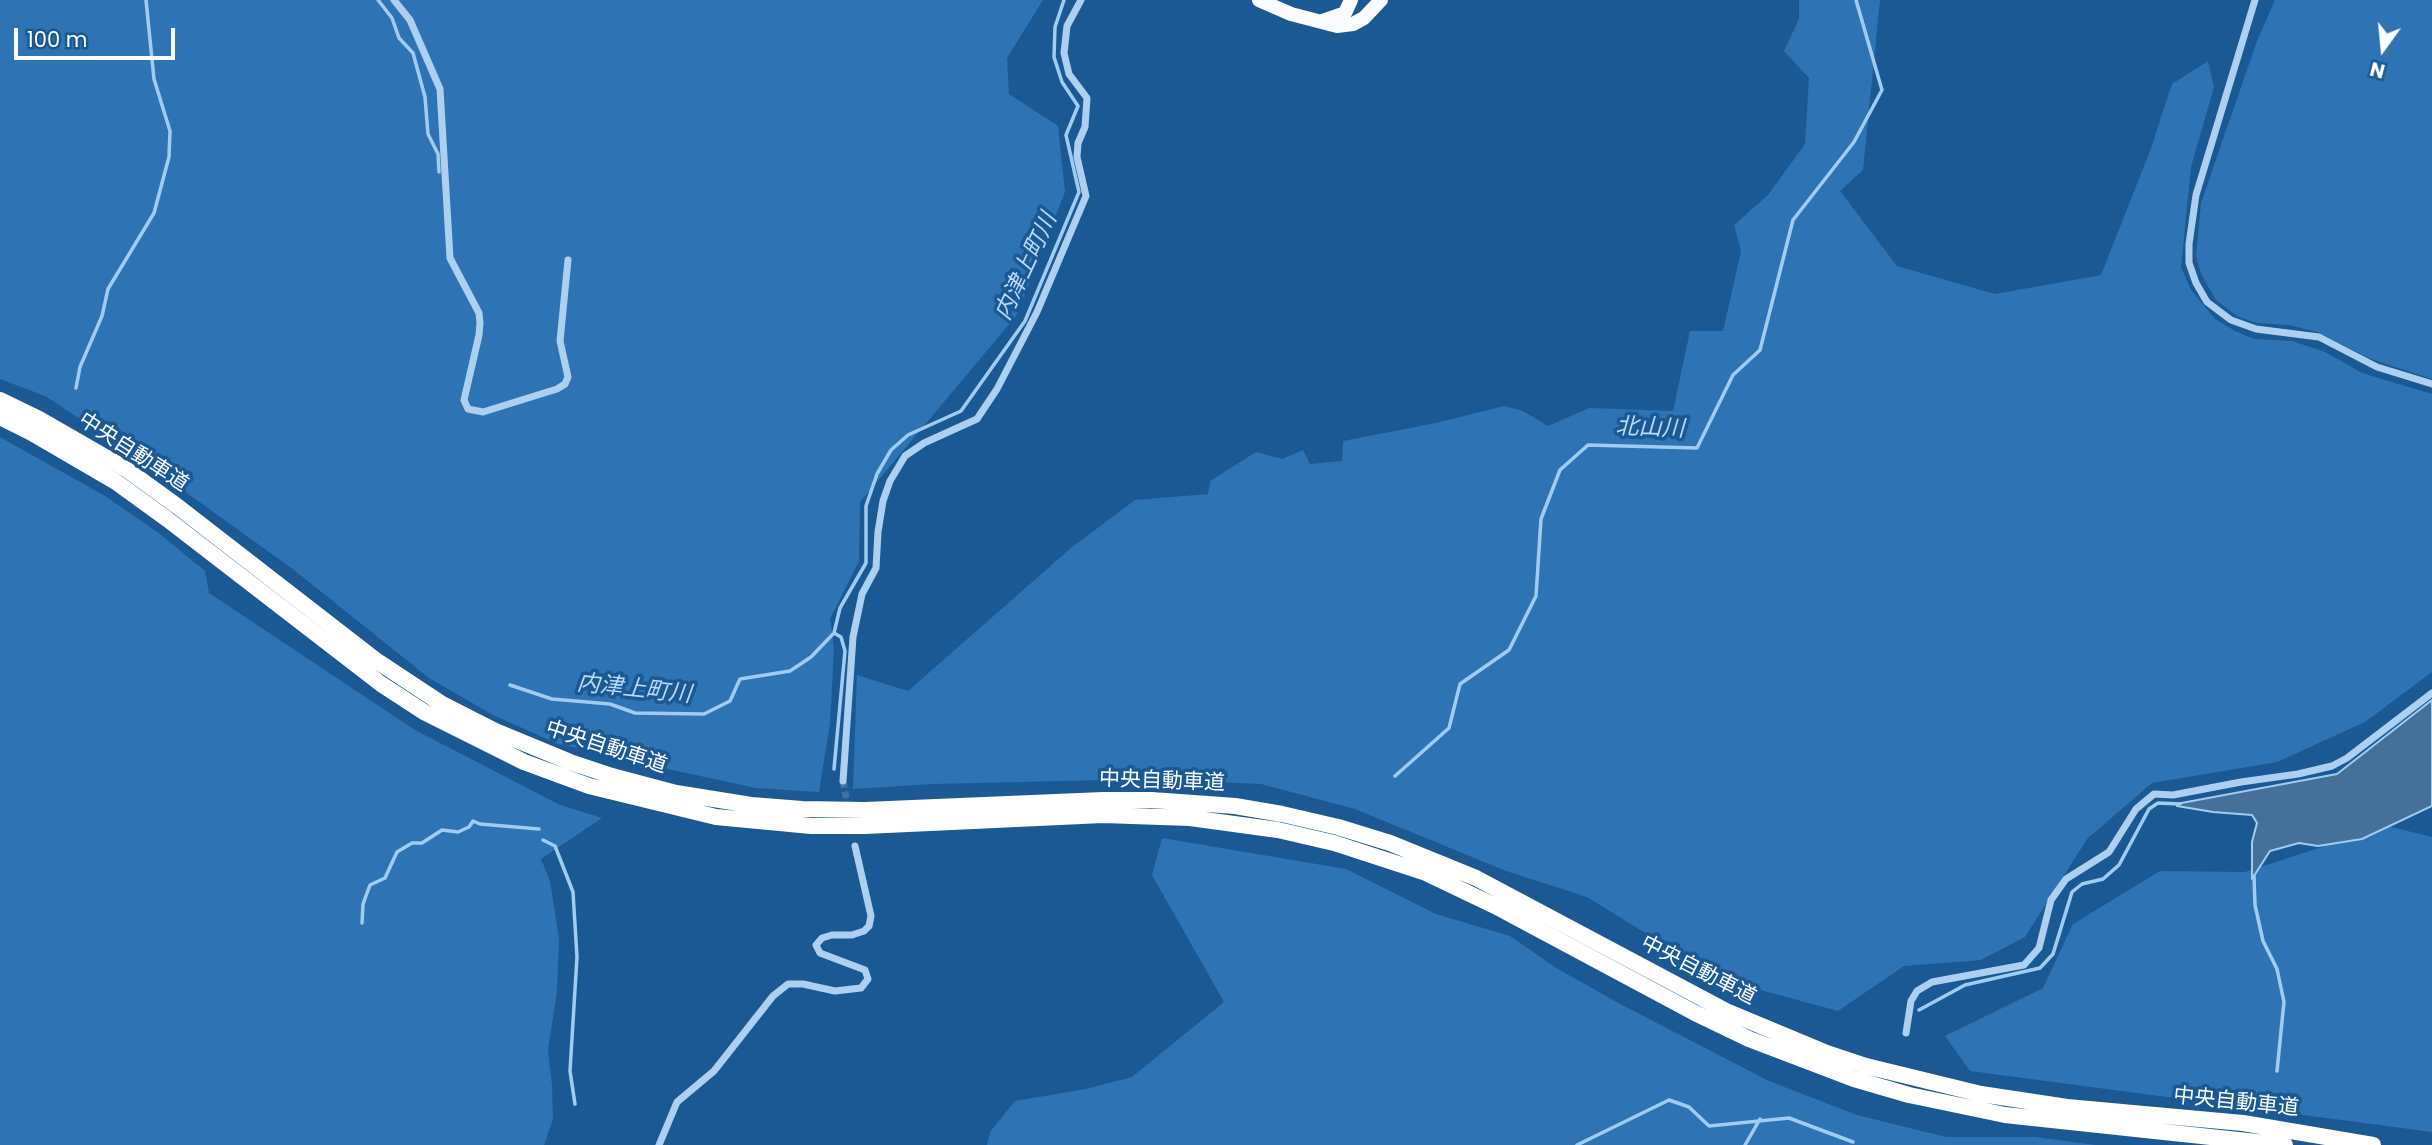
<!DOCTYPE html>
<html>
<head>
<meta charset="utf-8">
<style>
	body { margin:0 }
	#map { position:relative; width:2432px; height:1145px; overflow:hidden; background:#1b5995; font-family:Poppins,sans-serif }
	canvas { display:block }
	.north { position:absolute; left:2348px; top:14px; width:70px; height:70px; -webkit-text-stroke:5px #1b5995; paint-order:stroke; rotate:195deg; font-size:19px; font-weight:700; line-height:28px; text-align:center; color:#fff }
	.north::after { content:''; display:block; margin:auto; width:24px; height:32px; background:#fff; clip-path:polygon(50% 0,100% 100%,50% 72%,0 100%) }
	.scale { position:absolute; left:14px; top:28px; width:161px; height:32px; box-sizing:border-box; border:4px solid #fff; border-top:0; padding-left:9px; font-size:21px; line-height:24px; white-space:nowrap; color:#fff; -webkit-text-stroke:5px #1b5995; paint-order:stroke }
</style>
</head>
<body>
<div id="map">
<canvas width="2432" height="1145"></canvas>
<div class="north">N</div>
<div class="scale">100 m</div>
</div>
<script>
const ctx = document.querySelector('canvas').getContext('2d');
ctx.lineJoin = 'round';
function paint(path, color) {
  ctx.fillStyle = color;
  ctx.fill(path, 'evenodd');
}
function poly(rows) {
  const path = new Path2D();
  for (const r of rows) {
    path.moveTo(r[0], r[1]);
    for (let i = 2; i < r.length; i += 2) path.lineTo(r[i], r[i + 1]);
  }
  return path;
}
function trace(path, color, width, dash) {
  ctx.strokeStyle = color;
  ctx.lineWidth = width;
  ctx.lineCap = dash ? 'butt' : 'round';
  ctx.setLineDash(dash || []);
  ctx.stroke(path);
}
function write(font, color, halo, rows, align = 'center') {
  ctx.font = font + ' Poppins,"Noto Sans JP",sans-serif';
  ctx.lineWidth = 7;
  ctx.setLineDash([]);
  ctx.textBaseline = 'middle';
  ctx.strokeStyle = halo;
  ctx.fillStyle = color;
  for (const [text, x, y, turn = 0] of rows) {
    ctx.save();
    ctx.translate(x, y);
    ctx.rotate((+turn || 0) * Math.PI / 180);
    ctx.textAlign = isNaN(turn) ? turn : align;
    if (halo) ctx.strokeText(text, 0, 0);
    ctx.fillText(text, 0, 0);
    ctx.restore();
  }
}
paint(poly([
	[0,0,1043,0,1007,58,1009,94,1058,126,1065,192,1016,316,860,502,859,561,830,619,834,648,830,724,819,792,756,788,621,759,556,743,493,715,429,678,294,570,123,447,45,396,0,379],
	[1799,0,1880,0,1863,170,1840,191,1897,266,1995,294,2101,275,2150,151,2172,84,2208,61,2214,87,2191,167,2181,267,2191,290,2215,319,2235,331,2254,339,2292,341,2325,352,2362,373,2432,394,2432,672,2365,722,2277,762,2152,783,2087,839,2025,937,1981,960,1904,966,1838,1011,1720,979,1587,897,1506,871,1355,809,1261,784,1148,779,933,784,853,789,857,675,908,691,1071,548,1135,500,1208,494,1210,481,1256,452,1282,459,1303,450,1310,464,1342,461,1343,441,1436,423,1504,406,1523,411,1548,426,1589,408,1673,411,1690,331,1723,331,1741,251,1734,225,1768,195,1805,144,1809,78,1784,51,1799,19],
	[2275,0,2432,0,2432,379,2371,359,2317,332,2289,325,2256,323,2237,316,2216,300,2201,274,2196,256,2201,203,2257,41],
	[0,437,105,496,160,534,205,571,209,593,415,730,560,805,602,818,541,859,550,881,559,938,557,991,548,1050,552,1085,553,1119,544,1145,0,1145],
	[2387,826,2432,837,2432,1132,1970,1071,1945,1036,2043,988,2073,924,2160,871,2245,872],
	[1162,838,1346,869,1436,914,1510,936,1558,969,1624,1006,1769,1081,1857,1115,1946,1137,2035,1137,2096,1145,987,1145,990,1132,1015,1101,1086,1089,1132,1077,1224,1002,1152,875]
]), '#2e73b3');
const water = poly([
	[2432,700,2432,806,2362,839,2318,846,2299,843,2270,851,2252,879,2252,842,2257,823,2252,815,2213,812,2177,806,2176,804,2337,774,2432,700]
]);
paint(water, '#44709a');
trace(water, '#a0ccf2', 2);
trace(poly([
	[378,0,392,18,399,38,413,53,425,97,428,134,438,154,439,172],
	[76,388,80,367,102,316,108,289,154,213,169,157,170,131,154,79,146,0],
	[510,685,552,699,610,704,635,713,704,714,730,701,740,679,790,671,811,657,834,633,840,608,866,563,866,506,877,474,891,450,908,435,961,411,1025,321,1079,192,1066,135,1078,106,1062,82,1054,57,1055,27,1064,0],
	[834,769,845,651,841,637,834,633],
	[1395,776,1449,728,1460,684,1509,650,1536,596,1541,519,1560,470,1588,445,1697,448,1733,375,1760,350,1793,220,1854,142,1882,90,1856,0],
	[543,840,555,846,573,892,577,957,570,1071,575,1104],
	[2254,876,2255,905,2263,941,2277,969,2284,1002,2277,1071],
	[362,923,363,904,370,885,385,878,397,852,412,843,422,843,442,830,458,832,469,827,473,821,480,824,539,829],
	[1919,1010,1965,985,2040,968,2053,954,2072,892,2082,884,2103,879,2119,865,2149,809,2158,803,2180,804],
	[1577,1145,1669,1100,1689,1107,1709,1126,1789,1118,1853,1142],
	[1745,1145,1760,1119]
]), '#a0ccf2', 3.5);
trace(poly([
	[843,781,848,808]
]), '#3d72a5', 7, [7, 3.5]);
trace(poly([
	[394,0,410,20,440,89,450,258,479,313,480,323,479,335,464,400,468,409,483,412,557,389,565,384,568,377,560,341,568,260],
	[2255,0,2196,195,2189,244,2189,263,2196,283,2207,302,2231,320,2256,329,2319,337,2377,367,2432,384],
	[843,781,853,637,862,594,876,568,878,532,883,501,890,481,905,456,924,443,977,419,997,389,1037,312,1086,196,1077,157,1078,143,1085,127,1087,98,1069,74,1064,53,1067,26,1081,0],
	[1906,1033,1911,1001,1917,991,1932,982,2024,965,2039,948,2051,900,2066,879,2109,852,2136,809,2154,794,2173,795,2241,782,2298,774,2332,766,2347,758,2432,693],
	[659,1145,677,1102,714,1071,773,996,788,984,803,984,835,991,861,988,868,979,865,970,820,953,816,945,822,938,832,935,852,935,864,931,869,926,871,916,855,846]
]), '#add0f0', 7);
trace(poly([
	[1259,0,1291,14,1337,26,1353,24,1364,18,1381,0],
	[1322,21,1345,13,1351,0]
]), '#fafcff', 14);
trace(poly([
	[0,400,39,419,126,469,177,506,377,661,442,704,495,731,570,762,612,776,676,793,751,805,802,809,865,810,1103,800,1152,800,1235,806,1282,814,1338,827,1390,843,1476,878,1728,1012,1824,1052,1866,1066,1981,1094,2067,1107,2243,1123,2373,1145],
	[0,417,32,433,116,482,167,519,381,684,424,712,524,762,589,786,716,817,811,826,865,826,1103,815,1190,818,1278,830,1334,843,1426,873,1495,906,1695,1013,1749,1039,1854,1079,1909,1095,2005,1115,2285,1145]
]), '#fff', 16);
write('21px', '#fff', '#1b5995', [
	["中央自動車道",133,453,33],
	["中央自動車道",606,748,18],
	["中央自動車道",1162,782,2],
	["中央自動車道",1698,971,27],
	["中央自動車道",2236,1103,6]
]);
write('italic 23px', '#b9daf6', '#1b5995', [
	["内津上町川",1027,267,-65],
	["北山川",1650,429,2],
	["内津上町川",634,690,6]
]);
</script>
</body>
</html>
